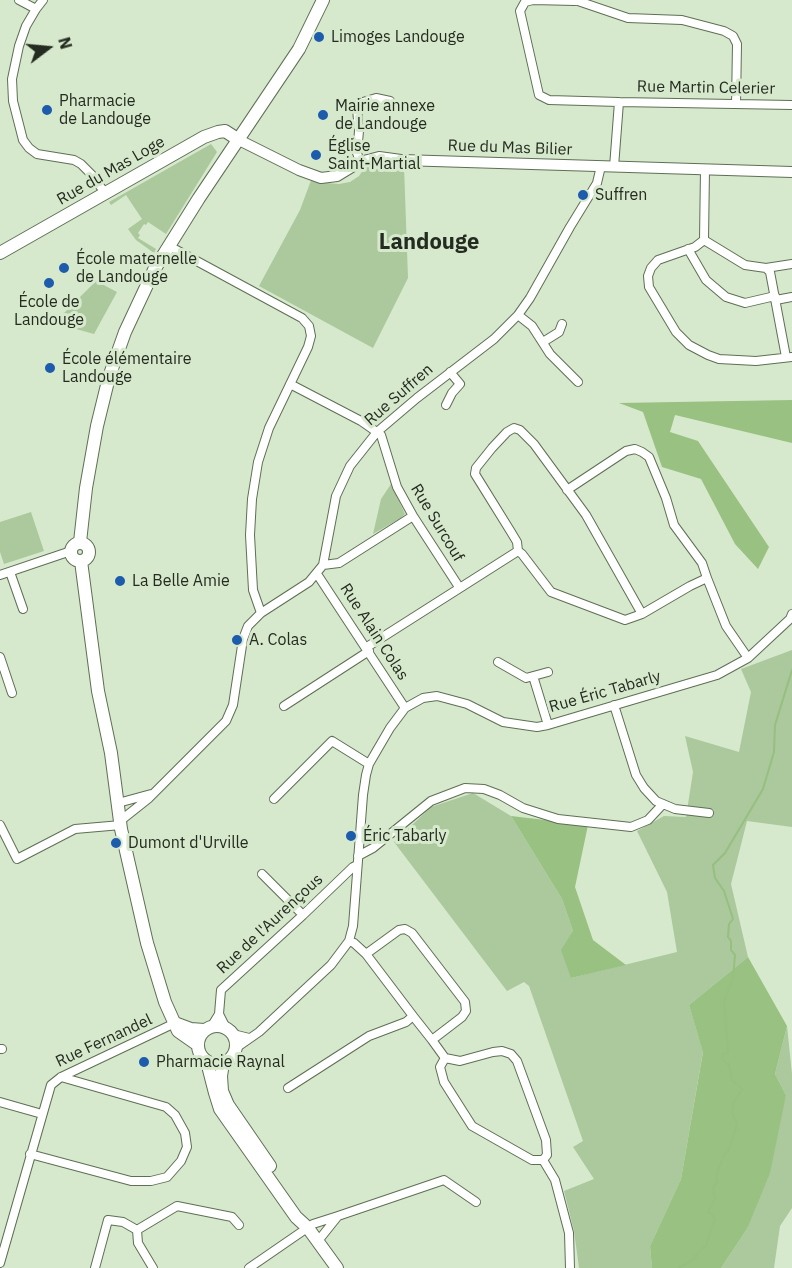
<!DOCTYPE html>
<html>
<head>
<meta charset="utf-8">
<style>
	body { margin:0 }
	#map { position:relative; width:792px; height:1268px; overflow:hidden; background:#d6e9cc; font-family:"IBM Plex Sans",sans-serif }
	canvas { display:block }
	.north { position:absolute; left:18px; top:18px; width:60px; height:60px; -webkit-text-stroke:4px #d6e9cc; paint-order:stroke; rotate:74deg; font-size:16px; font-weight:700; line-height:24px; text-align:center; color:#242b20 }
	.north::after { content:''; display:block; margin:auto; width:21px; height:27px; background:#242b20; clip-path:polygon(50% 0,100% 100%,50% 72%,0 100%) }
</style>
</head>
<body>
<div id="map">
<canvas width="792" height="1268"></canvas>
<div class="north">N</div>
</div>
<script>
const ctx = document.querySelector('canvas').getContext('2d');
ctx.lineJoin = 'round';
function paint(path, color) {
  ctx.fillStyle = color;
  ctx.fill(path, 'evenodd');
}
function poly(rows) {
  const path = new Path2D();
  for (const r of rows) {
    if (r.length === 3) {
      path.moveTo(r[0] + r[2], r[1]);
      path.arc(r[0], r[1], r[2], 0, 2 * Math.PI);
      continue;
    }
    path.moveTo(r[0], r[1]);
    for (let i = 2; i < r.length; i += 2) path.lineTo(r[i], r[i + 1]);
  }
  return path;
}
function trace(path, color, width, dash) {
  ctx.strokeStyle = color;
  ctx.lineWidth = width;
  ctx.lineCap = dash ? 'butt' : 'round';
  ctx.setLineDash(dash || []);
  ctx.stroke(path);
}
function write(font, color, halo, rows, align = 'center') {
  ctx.font = font + ' "IBM Plex Sans",sans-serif';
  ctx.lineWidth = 6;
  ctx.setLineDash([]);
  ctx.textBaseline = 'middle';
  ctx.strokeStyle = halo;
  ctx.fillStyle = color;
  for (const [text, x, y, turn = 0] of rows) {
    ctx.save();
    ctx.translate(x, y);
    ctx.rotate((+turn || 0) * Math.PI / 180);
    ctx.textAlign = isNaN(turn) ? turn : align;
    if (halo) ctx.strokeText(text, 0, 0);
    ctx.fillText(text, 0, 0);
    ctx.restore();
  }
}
paint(poly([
	[211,144,217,152,166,234,148,222,146,225,144,224,138,233,140,235,138,238,156,249,154,253,136,240,128,229,142,219,126,195,111,205,109,202],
	[369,162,404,167,408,278,373,348,259,286,300,210,313,175,327,183,339,184,350,182,359,176],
	[96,281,117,292,94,334,58,324,59,318],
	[391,484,405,514,401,518,373,534,381,499],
	[31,512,44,551,4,564,0,552,0,522],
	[792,650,792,827,747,821,731,884,748,957,689,1005,703,1051,681,1179,650,1246,652,1268,579,1268,574,1231,564,1191,594,1179,573,1147,583,1141,529,986,524,982,507,991,394,842,431,807,473,793,511,816,562,899,573,931,571,978,677,952,667,892,637,831,664,816,686,817,693,772,685,736,739,752,751,692,741,669],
	[787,1026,792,1074,792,1208,780,1226,774,1268,721,1268,747,1229,786,1095,775,1074]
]), '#abc99c');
paint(poly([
	[792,400,792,443,675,415,670,432,698,441,769,547,758,569,735,544,701,479,662,467,643,412,619,403],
	[511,816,588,825,575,887,593,940,626,965,571,978,561,950,573,931,562,899],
	[748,957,787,1026,775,1074,786,1095,770,1173,747,1229,721,1268,652,1268,650,1246,681,1179,703,1052,689,1005]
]), '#98c182');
trace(poly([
	[678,1268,691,1261,706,1245,715,1218,708,1211,715,1199,713,1187,717,1183,716,1175,724,1155,729,1149,737,1124,732,1113,734,1102,742,1090,739,1085,732,1081,729,1065,722,1059,722,1055,728,1052,724,1002,733,978,735,955,731,950,731,941,728,937,729,924,733,919,724,891,715,878,713,865,725,853,763,789,774,752,775,725,792,670]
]), '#96bf80', 2);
const minor = poly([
	[19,0,36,9],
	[43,0,36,9,26,26,19,46,12,79,13,101,23,140,29,148,37,154,74,160,81,164,92,175,105,193],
	[575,0,628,18,682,20,724,31,733,36,737,44,736,104],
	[575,1,533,0,525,2,520,11,539,95,549,100,619,102,614,167],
	[619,102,792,105],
	[360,162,357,153,359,131,357,109,363,102,376,98,390,101],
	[705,169,704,240,695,247,658,260,651,268,648,276,649,287,676,332,689,345,708,355,719,359,756,361,792,357],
	[704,240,745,265,766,268,770,272,786,357],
	[169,246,302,318,309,326,311,336,308,347,269,428,258,462,252,499,250,535,253,590,261,613],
	[688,249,706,280,726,297,745,303,775,296],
	[766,268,792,264],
	[776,300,792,297],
	[518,315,532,326,550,354,578,382],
	[543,342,559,332,562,324],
	[290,384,361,421,381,435,397,487,413,516,459,587],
	[446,405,452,393,460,384,450,372],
	[567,490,626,451,635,449,642,452,649,457,666,498,674,525,702,563,707,578],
	[518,551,517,542,511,532,475,474,476,468,492,448,507,432,514,428,520,430,534,444,586,515,642,614],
	[518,551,522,554,551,592,625,620,642,614,690,586,707,578,726,626,748,658],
	[323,565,339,563,413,516],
	[10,572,23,609],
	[317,574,405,708],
	[0,575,71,551],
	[367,647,518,551],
	[0,657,12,693],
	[498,662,526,678,548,672],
	[533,676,548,725],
	[614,705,636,775,644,788,656,801,675,809,709,813],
	[284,706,369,651],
	[274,799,332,741,369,764],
	[118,803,151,794],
	[120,821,149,798,226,721,233,705,243,639,248,626,261,613,309,582,323,565,336,496,350,466,377,432,417,398,494,339,518,315,530,298,570,227,597,183,601,166],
	[0,825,17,859,75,829,121,825],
	[358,856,373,848,431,801,465,788,484,789,500,795,523,808,558,819,631,827,648,820,663,804],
	[262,874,303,915],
	[366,954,399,930,405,929,412,933,465,1002,466,1011,462,1017,432,1040,413,1016],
	[211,1027,219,1014],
	[226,1028,219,1014,221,990,303,915,353,867,357,865],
	[233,1034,249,1038],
	[432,1040,445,1058,460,1061,493,1052,502,1051,511,1054,517,1061,546,1140,547,1155,543,1160],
	[236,1048,259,1032,331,965,349,941,353,926,363,795,366,775,369,764,390,728,405,708,423,698,437,696,467,704,503,722,537,727,548,725,717,675,748,658,790,619,792,614],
	[0,1049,2,1049],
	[445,1058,440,1067,444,1082,472,1126,532,1160,543,1160],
	[288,1088,369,1036,406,1022,413,1016,366,954,354,943,349,941],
	[0,1102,42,1114],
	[30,1154,131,1181,151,1181,167,1177,181,1161,187,1147,185,1133,175,1115,166,1107,61,1077],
	[543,1160,555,1180,569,1233,570,1268],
	[338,1216,444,1180,476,1202],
	[0,1263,51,1085,61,1077,175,1023],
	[95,1268,108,1220,123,1222,137,1230],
	[153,1268,138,1243,137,1230,177,1206,232,1217,239,1225],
	[249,1268,313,1224,338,1216,318,1241]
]);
const tertiary = poly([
	[239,140,299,170,321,178,337,176,360,162,379,157,401,160,792,172]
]);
const secondary = poly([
	[0,253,204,137,218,132,225,131,239,140],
	[80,542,86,488,97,426,109,377,125,332,154,270,199,198,299,49,323,0],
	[80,552,9],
	[81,561,98,691,111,753,121,829,147,943,165,1002,178,1031,198,1045],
	[175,1023,191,1029,204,1030],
	[217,1045,19],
	[207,1062,215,1093,220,1109,296,1217,308,1228,337,1268],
	[223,1063,221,1076,222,1091,228,1105,270,1166]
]);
trace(minor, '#5e6f55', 10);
trace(tertiary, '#5e6f55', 12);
trace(secondary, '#5e6f55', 14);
trace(minor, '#fff', 8);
trace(tertiary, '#fff', 10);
trace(secondary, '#fff', 12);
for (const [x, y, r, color] of [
	[319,37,6,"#1d5bac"],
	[47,110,6,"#1d5bac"],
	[323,115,6,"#1d5bac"],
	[316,155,6,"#1d5bac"],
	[583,195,6,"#1d5bac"],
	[64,268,6,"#1d5bac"],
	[49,283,6,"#1d5bac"],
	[50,368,6,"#1d5bac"],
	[120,581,6,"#1d5bac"],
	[237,640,6,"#1d5bac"],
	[351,836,6,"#1d5bac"],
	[116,843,6,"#1d5bac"],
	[144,1062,6,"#1d5bac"]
]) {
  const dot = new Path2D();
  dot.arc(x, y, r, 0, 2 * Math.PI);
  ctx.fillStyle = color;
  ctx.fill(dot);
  trace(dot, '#d6e9cc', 2);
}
write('16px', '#242b20', '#d6e9cc', [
	["Limoges Landouge",331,37],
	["Pharmacie",59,101],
	["de Landouge",59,119],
	["Mairie annexe",335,106],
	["de Landouge",335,124],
	["Église",328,146],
	["Saint-Martial",328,164],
	["Suffren",595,195],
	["École maternelle",76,259],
	["de Landouge",76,277],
	["École de",49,302,"center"],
	["Landouge",49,320,"center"],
	["École élémentaire",62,359],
	["Landouge",62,377],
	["La Belle Amie",132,581],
	["A. Colas",249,640],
	["Éric Tabarly",363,836],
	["Dumont d'Urville",128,843],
	["Pharmacie Raynal",156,1062]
], 'left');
write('16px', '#242b20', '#d6e9cc', [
	["Rue Martin Celerier",706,88,1],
	["Rue du Mas Bilier",510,148,2],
	["Rue du Mas Loge",111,171,-30],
	["Rue Suffren",399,395,-41],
	["Rue Surcouf",437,523,59],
	["Rue Alain Colas",374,632,57],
	["Rue Éric Tabarly",605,692,-16],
	["Rue de l'Aurençous",270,924,-43],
	["Rue Fernandel",104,1041,-25]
]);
write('bold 22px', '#242b20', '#d6e9cc', [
	["Landouge",429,243]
]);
</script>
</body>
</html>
